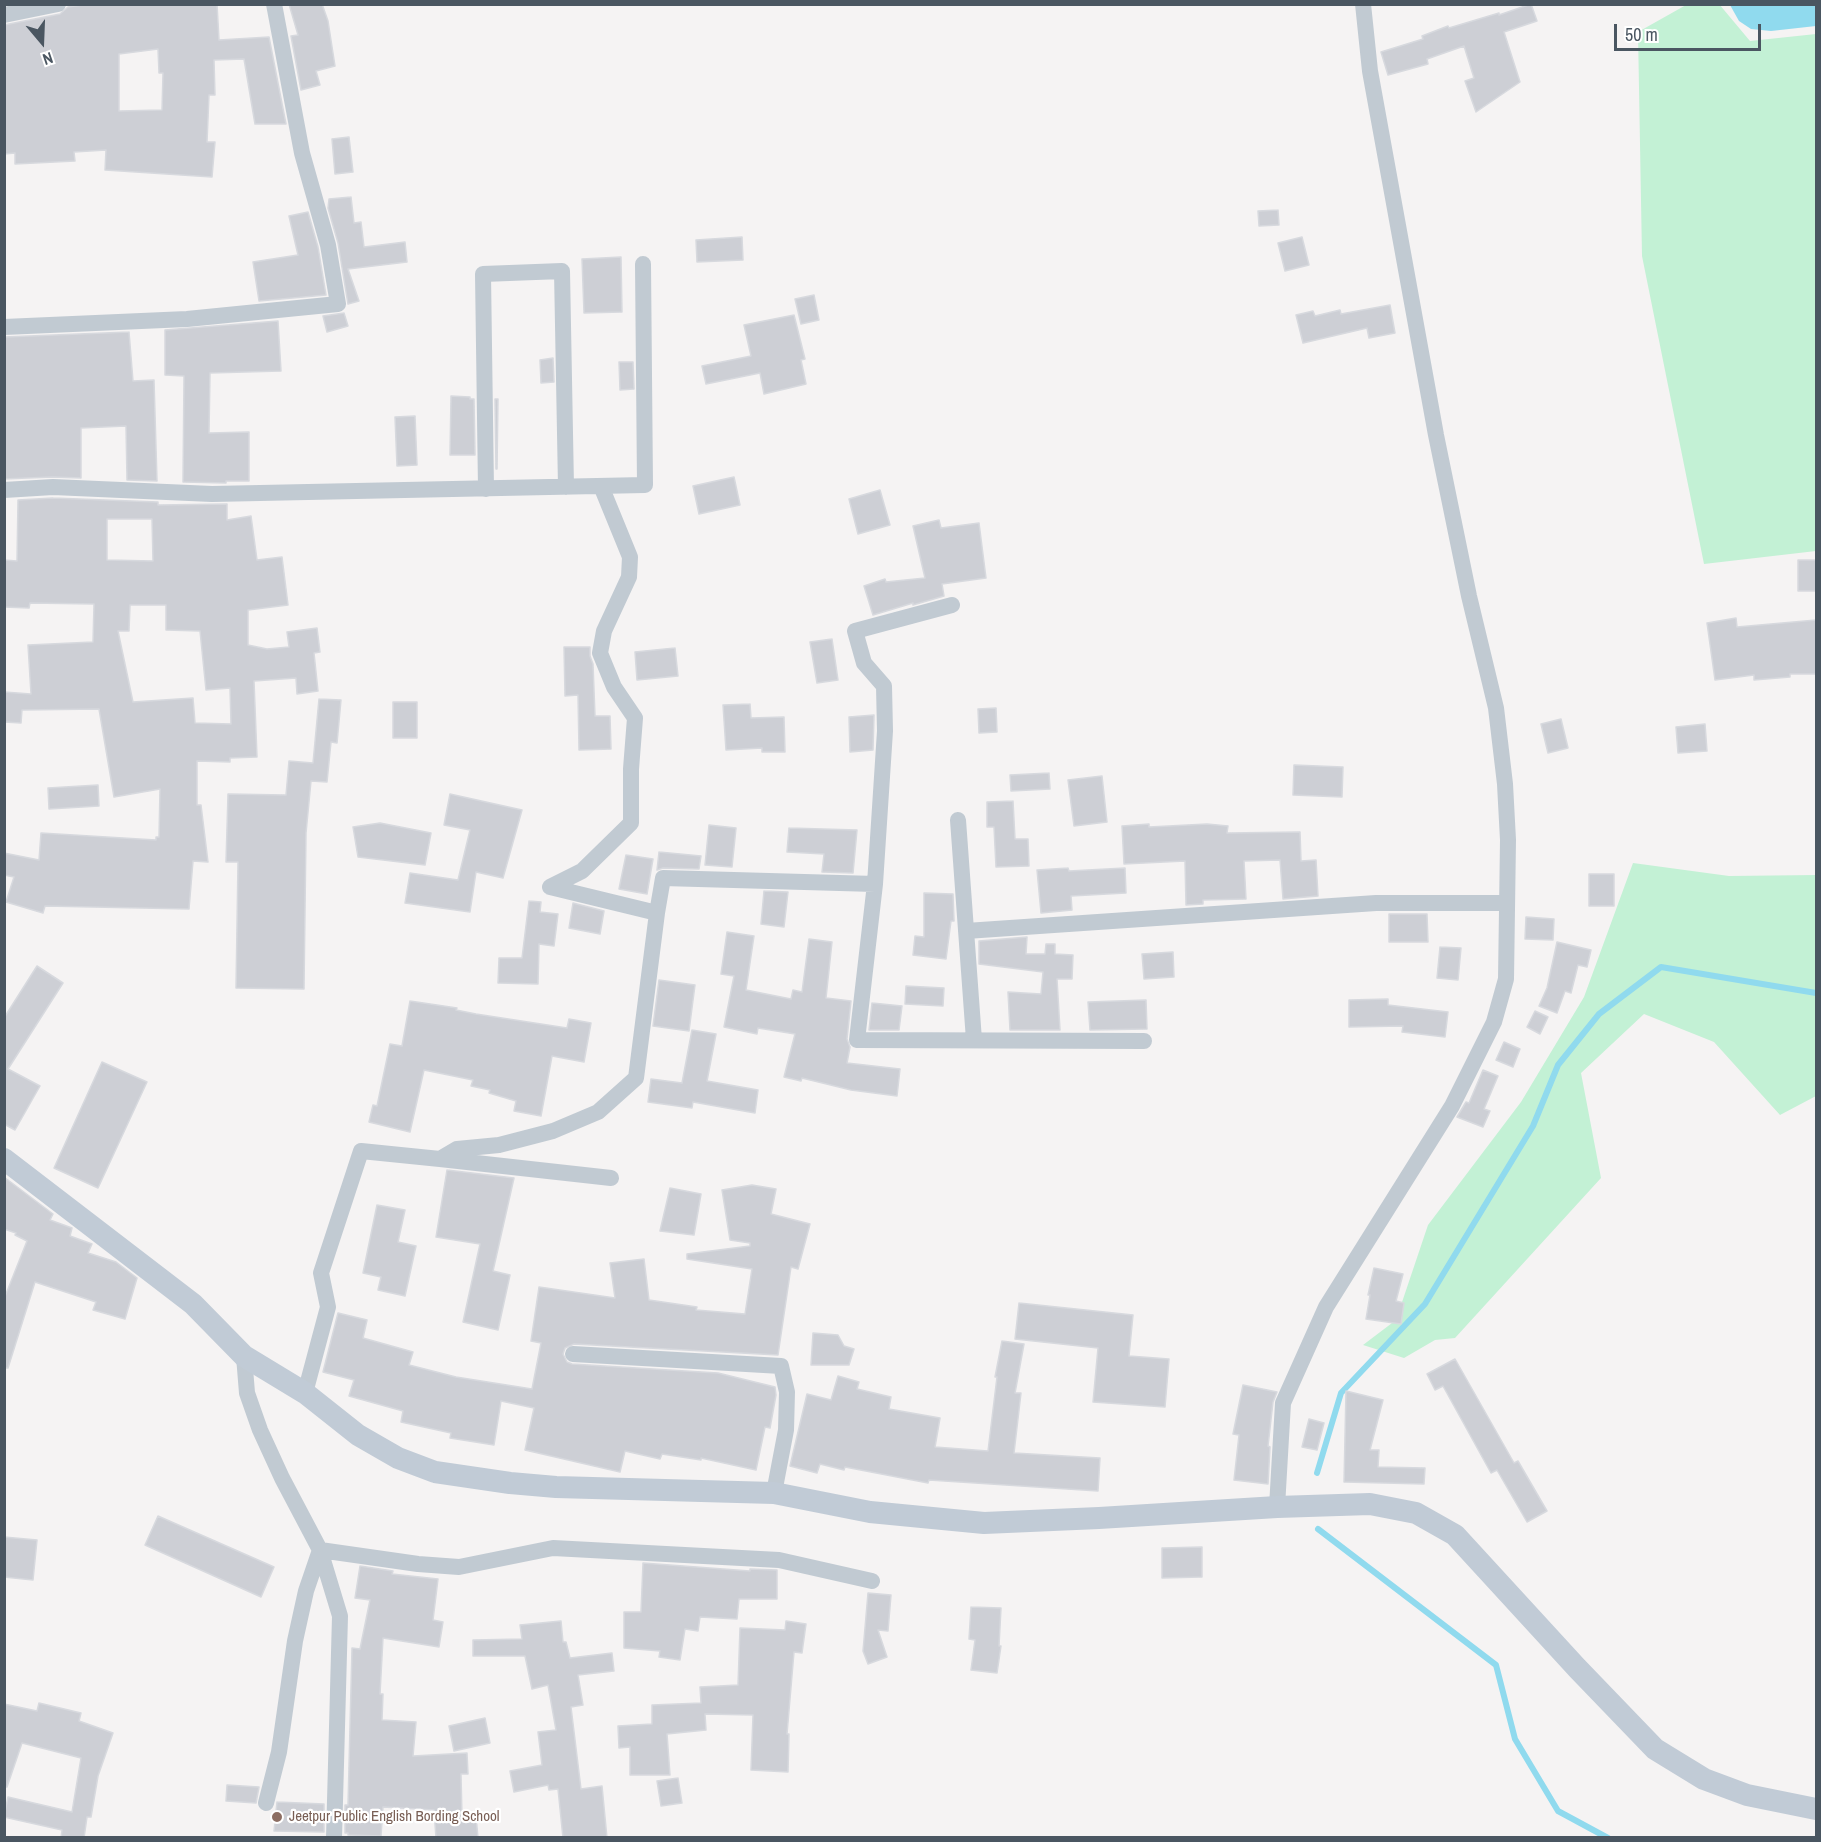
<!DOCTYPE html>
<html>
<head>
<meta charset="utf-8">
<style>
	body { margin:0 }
	#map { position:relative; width:1821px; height:1842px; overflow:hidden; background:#f5f3f3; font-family:"Archivo Narrow",sans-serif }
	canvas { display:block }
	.frame { position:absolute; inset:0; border:6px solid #4a5661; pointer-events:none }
	.north { position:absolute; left:12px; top:12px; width:60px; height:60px; -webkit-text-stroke:4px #fff; paint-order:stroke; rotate:161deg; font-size:16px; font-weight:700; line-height:24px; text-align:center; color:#4a5661 }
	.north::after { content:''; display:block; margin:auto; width:21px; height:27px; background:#4a5661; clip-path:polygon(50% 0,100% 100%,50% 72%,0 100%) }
	.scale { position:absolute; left:1614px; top:24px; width:147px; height:27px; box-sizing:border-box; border:3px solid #4a5661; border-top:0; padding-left:8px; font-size:18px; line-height:21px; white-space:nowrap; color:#4a5661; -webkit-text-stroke:4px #fff; paint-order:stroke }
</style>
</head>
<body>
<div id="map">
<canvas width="1821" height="1842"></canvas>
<div class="frame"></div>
<div class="north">N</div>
<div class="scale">50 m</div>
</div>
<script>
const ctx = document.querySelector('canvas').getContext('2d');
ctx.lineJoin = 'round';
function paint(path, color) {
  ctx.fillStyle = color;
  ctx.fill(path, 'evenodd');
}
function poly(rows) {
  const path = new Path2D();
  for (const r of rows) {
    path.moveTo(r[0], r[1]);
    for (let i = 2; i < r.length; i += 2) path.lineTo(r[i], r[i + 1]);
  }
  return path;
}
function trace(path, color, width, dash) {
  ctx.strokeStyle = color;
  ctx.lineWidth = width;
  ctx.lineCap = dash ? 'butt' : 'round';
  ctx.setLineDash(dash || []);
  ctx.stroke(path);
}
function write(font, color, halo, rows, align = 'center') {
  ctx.font = font + ' "Archivo Narrow",sans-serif';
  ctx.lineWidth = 4.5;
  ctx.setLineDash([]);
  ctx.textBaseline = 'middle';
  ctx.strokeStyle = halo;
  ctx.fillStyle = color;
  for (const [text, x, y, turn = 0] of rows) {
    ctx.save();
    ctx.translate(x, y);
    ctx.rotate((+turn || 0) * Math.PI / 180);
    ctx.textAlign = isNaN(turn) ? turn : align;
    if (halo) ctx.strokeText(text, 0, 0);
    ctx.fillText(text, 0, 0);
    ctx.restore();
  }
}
paint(poly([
	[1719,4,1750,41,1816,34,1816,551,1704,564,1642,256,1638,32,1686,5],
	[1633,863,1729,876,1816,875,1816,1096,1780,1115,1714,1042,1644,1014,1581,1073,1601,1178,1455,1338,1435,1340,1404,1358,1363,1345,1396,1320,1428,1225,1521,1102,1584,997]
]), '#c3f1d5');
paint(poly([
	[1730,5,1816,5,1816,26,1771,31,1751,29,1739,21]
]), '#90daee');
trace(poly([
	[1317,1473,1341,1393,1425,1304,1533,1126,1558,1065,1599,1014,1661,967,1816,993],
	[1318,1529,1496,1665,1515,1739,1558,1811,1608,1838]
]), '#90daee', 6);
const building = poly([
	[90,4,217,4,219,40,269,37,286,124,255,124,244,59,214,60,215,95,209,95,207,142,215,142,212,177,105,170,106,150,74,152,75,161,15,164,15,153,4,154,4,25,60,14,68,7,90,4],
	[158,49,159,73,163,73,162,110,119,111,119,54,158,49],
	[289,4,322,4,328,21,335,66,316,71,320,85,301,90,291,36,298,35,289,4],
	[1531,4,1537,21,1504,32,1520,82,1476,112,1465,81,1474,78,1464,46,1427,59,1428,64,1388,75,1381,52,1423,39,1422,36,1448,26,1449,28,1499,13,1499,15,1531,4],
	[349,137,353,172,335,174,332,139,349,137],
	[351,197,354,223,361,222,364,247,405,242,407,262,348,269,359,301,348,304,338,243,328,208,329,199,351,197],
	[1278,210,1279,225,1259,226,1258,211,1278,210],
	[308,212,318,247,326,295,259,301,253,262,298,255,289,216,308,212],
	[742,237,743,260,697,262,696,240,742,237],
	[1302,237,1309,265,1285,271,1278,243,1302,237],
	[621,257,622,312,584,313,582,259,621,257],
	[814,295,819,320,801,324,795,299,814,295],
	[1390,305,1395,333,1369,338,1367,328,1303,343,1296,315,1313,311,1315,316,1340,310,1341,314,1390,305],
	[344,313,348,326,327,332,323,316,344,313],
	[794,315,805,359,801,360,806,384,764,394,760,373,706,384,702,366,751,356,744,325,794,315],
	[278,321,281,371,210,373,209,433,249,432,249,481,226,481,226,483,183,482,184,376,165,375,165,330,278,321],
	[129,332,133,381,154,380,157,481,127,480,126,426,81,428,81,478,52,477,4,479,4,337,129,332],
	[553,358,554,382,541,383,540,360,553,358],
	[619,362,633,362,634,389,620,390,619,362],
	[451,396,470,397,470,399,474,399,475,455,450,455,451,396],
	[495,399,498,399,497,469,496,469,495,399],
	[415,416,417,465,397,466,395,417,415,416],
	[734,477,740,505,699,514,693,486,734,477],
	[880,490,890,525,858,534,849,499,880,490],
	[53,498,158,502,158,505,227,504,227,520,251,516,257,560,282,557,288,605,248,610,248,645,267,649,289,647,287,632,317,628,320,652,314,653,318,691,297,694,296,678,254,681,257,757,230,758,230,762,197,761,197,805,201,805,208,862,193,861,189,909,45,906,43,913,6,902,14,877,4,875,4,853,39,860,41,833,156,840,156,837,159,837,160,789,114,797,99,709,22,710,21,723,4,722,4,692,31,694,28,645,93,642,94,604,30,603,29,608,4,607,4,560,17,561,18,500,53,498],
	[107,519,152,519,153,561,107,560,107,519],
	[130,605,166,605,166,630,200,631,206,690,230,688,231,724,195,723,193,698,133,702,118,631,129,631,130,605],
	[939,520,941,528,979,523,986,578,942,584,944,596,913,605,913,603,873,615,864,586,885,579,886,582,925,578,913,526,939,520],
	[1798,560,1816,560,1816,591,1798,591,1798,560],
	[1736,618,1737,627,1816,620,1816,674,1790,674,1790,677,1754,680,1754,675,1715,680,1707,623,1736,618],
	[832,639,838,680,817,683,810,642,832,639],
	[564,647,590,647,590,656,593,664,595,716,610,716,611,749,579,750,578,695,565,696,564,647],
	[675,648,678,676,637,680,635,652,675,648],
	[319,699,341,700,337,743,331,742,327,782,311,781,306,833,304,989,236,988,238,862,226,862,228,794,286,795,289,761,313,763,319,699],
	[393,702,417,702,417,738,393,738,393,702],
	[750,704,751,718,784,717,785,752,762,752,762,748,726,750,723,705,750,704],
	[996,708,997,732,979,733,978,709,996,708],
	[874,715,873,750,850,752,849,717,874,715],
	[1561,719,1568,748,1548,753,1541,724,1561,719],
	[1705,724,1707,751,1678,753,1676,727,1705,724],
	[1294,765,1343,767,1342,797,1293,795,1294,765],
	[1049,773,1050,789,1011,791,1010,775,1049,773],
	[1102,776,1107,822,1074,826,1068,780,1102,776],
	[98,785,99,806,49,809,48,788,98,785],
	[450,794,522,810,503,878,476,872,470,912,405,903,410,873,458,880,470,830,444,825,450,794],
	[1013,801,1015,839,1028,839,1029,866,996,867,994,827,987,827,987,802,1013,801],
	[380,823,431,833,425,865,358,857,353,827,380,823],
	[1149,824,1149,827,1207,824,1228,826,1227,833,1300,832,1301,861,1316,860,1318,896,1283,899,1280,860,1244,861,1246,899,1203,900,1203,904,1186,905,1185,861,1124,864,1122,826,1149,824],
	[709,825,736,828,732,867,705,865,709,825],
	[789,828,857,830,853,873,822,872,824,854,787,852,789,828],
	[659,852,701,856,699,869,663,868,657,870,659,852],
	[626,855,653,859,647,894,619,889,626,855],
	[1068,868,1069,871,1125,868,1126,893,1071,896,1072,910,1041,913,1037,870,1068,868],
	[1589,874,1614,874,1614,906,1589,906,1589,874],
	[764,891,788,892,784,927,761,924,764,891],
	[924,893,953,894,954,921,951,921,946,959,913,955,915,936,924,937,924,893],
	[529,901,541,902,540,912,558,914,554,946,539,944,538,984,498,983,499,958,522,958,529,901],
	[573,903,604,911,600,934,569,928,573,903],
	[1389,914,1427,914,1428,942,1389,942,1389,914],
	[1526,917,1554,919,1553,940,1525,939,1526,917],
	[727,932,754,936,746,990,791,999,793,990,802,992,809,939,832,942,826,998,851,1001,847,1039,850,1047,847,1063,900,1069,897,1096,851,1090,802,1078,801,1081,784,1077,795,1034,758,1028,757,1034,724,1027,734,976,721,974,727,932],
	[1027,937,1026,954,1045,954,1046,944,1055,944,1055,954,1073,955,1072,979,1057,979,1060,1030,1010,1030,1008,992,1041,994,1043,972,979,964,979,941,1027,937],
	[1557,942,1591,950,1587,967,1578,965,1571,993,1565,991,1557,1013,1539,1006,1547,988,1557,942],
	[1440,947,1461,948,1458,980,1437,978,1440,947],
	[1173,952,1174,977,1144,979,1142,954,1173,952],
	[37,966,63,983,8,1069,40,1086,15,1130,4,1124,4,1018,37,966],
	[659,980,695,985,689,1031,653,1026,659,980],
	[906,986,944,988,943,1006,905,1004,906,986],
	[1388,999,1388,1005,1448,1012,1445,1037,1402,1032,1403,1026,1349,1027,1349,1000,1388,999],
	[1146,1000,1147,1029,1090,1030,1088,1002,1146,1000],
	[410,1001,457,1008,456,1010,476,1014,567,1028,569,1019,591,1023,584,1062,552,1056,541,1116,514,1111,516,1101,489,1093,490,1090,471,1086,473,1080,424,1070,410,1132,369,1122,373,1105,377,1106,390,1044,402,1046,410,1001],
	[872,1003,902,1006,899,1030,869,1030,872,1003],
	[1535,1011,1548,1017,1540,1034,1527,1027,1535,1011],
	[692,1030,716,1034,707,1081,758,1090,755,1113,693,1102,692,1108,648,1102,651,1079,682,1083,692,1030],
	[1504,1042,1520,1049,1513,1067,1496,1060,1504,1042],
	[102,1062,147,1082,98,1188,54,1168,102,1062],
	[1483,1070,1498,1076,1484,1109,1490,1111,1483,1127,1457,1117,1466,1102,1469,1103,1483,1070],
	[447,1170,514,1178,493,1271,510,1275,498,1330,463,1322,480,1244,436,1237,447,1170],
	[4,1177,53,1214,50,1220,72,1228,70,1236,92,1244,88,1253,116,1262,137,1278,125,1319,93,1310,96,1302,35,1282,8,1368,4,1368,4,1299,27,1241,15,1235,16,1233,4,1229,4,1177],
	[752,1185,776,1189,771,1214,810,1224,798,1269,791,1267,778,1355,574,1344,565,1348,563,1354,567,1362,572,1364,718,1373,775,1387,776,1395,770,1428,765,1427,756,1470,701,1458,701,1460,662,1454,660,1459,625,1451,620,1472,525,1450,534,1408,501,1401,494,1445,450,1438,451,1433,401,1422,403,1411,349,1396,354,1380,323,1372,338,1313,367,1320,363,1338,413,1352,409,1365,456,1377,532,1389,541,1343,531,1341,539,1287,615,1298,610,1263,644,1259,649,1300,697,1307,696,1310,745,1314,752,1269,687,1259,687,1254,750,1246,750,1243,730,1240,722,1190,752,1185],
	[670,1188,701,1194,694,1235,660,1231,670,1188],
	[377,1205,405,1210,398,1242,416,1246,405,1296,378,1290,381,1277,363,1273,377,1205],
	[1374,1268,1403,1274,1396,1301,1404,1303,1401,1324,1366,1319,1370,1295,1368,1295,1374,1268],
	[1019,1303,1133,1315,1129,1356,1169,1359,1165,1407,1093,1402,1098,1348,1015,1339,1019,1303],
	[813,1333,838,1335,844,1346,854,1349,849,1365,811,1365,813,1333],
	[1002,1341,1024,1344,1015,1393,1021,1393,1014,1453,1100,1458,1098,1491,929,1480,928,1483,845,1467,844,1470,820,1464,817,1473,790,1466,807,1394,831,1400,838,1376,859,1382,857,1389,891,1397,889,1409,940,1418,935,1447,988,1451,997,1377,995,1377,1002,1341],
	[1455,1359,1514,1463,1518,1461,1547,1511,1527,1522,1497,1470,1491,1473,1443,1386,1435,1390,1427,1374,1455,1359],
	[1243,1385,1277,1392,1273,1402,1268,1446,1270,1447,1268,1484,1234,1480,1239,1435,1233,1434,1243,1385],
	[1346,1391,1383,1400,1370,1450,1379,1450,1378,1467,1425,1468,1424,1484,1344,1482,1346,1391],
	[1309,1419,1324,1423,1317,1450,1302,1447,1309,1419],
	[158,1516,274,1567,261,1597,145,1545,158,1516],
	[4,1537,37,1540,33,1580,4,1577,4,1537],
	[1202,1547,1202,1577,1162,1578,1162,1548,1202,1547],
	[643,1563,750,1571,750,1569,777,1570,777,1599,739,1599,737,1619,700,1617,698,1631,685,1629,680,1660,659,1657,660,1651,624,1648,624,1612,641,1612,643,1563],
	[360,1566,393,1571,392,1574,438,1579,433,1620,443,1622,439,1647,383,1638,380,1694,383,1694,382,1720,416,1722,413,1756,467,1753,468,1774,461,1774,462,1817,476,1816,478,1838,436,1838,434,1810,383,1807,381,1836,348,1835,348,1833,345,1833,345,1805,348,1805,352,1648,360,1649,370,1600,355,1598,360,1566],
	[868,1593,891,1595,888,1631,878,1630,887,1657,868,1664,863,1651,868,1593],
	[971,1607,1001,1608,999,1646,1001,1646,997,1673,971,1670,975,1640,969,1639,971,1607],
	[561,1621,563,1642,566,1642,570,1658,612,1653,614,1671,578,1675,583,1705,571,1707,581,1789,602,1786,607,1838,563,1838,558,1789,549,1790,548,1785,514,1792,510,1771,542,1765,538,1732,556,1730,548,1685,532,1689,525,1656,473,1656,473,1640,522,1639,520,1625,561,1621],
	[786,1621,806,1624,802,1653,794,1652,787,1734,789,1734,788,1772,751,1770,753,1715,705,1714,706,1730,667,1734,670,1775,630,1775,630,1747,619,1748,618,1726,652,1724,652,1705,701,1703,700,1687,738,1685,740,1628,785,1630,786,1621],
	[39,1703,81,1713,79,1721,113,1733,98,1776,91,1817,87,1817,84,1838,61,1838,62,1830,4,1817,8,1797,72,1812,81,1758,22,1743,7,1787,4,1787,4,1704,37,1711,39,1703],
	[485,1718,490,1743,454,1751,449,1726,485,1718],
	[678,1778,682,1803,661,1806,657,1781,678,1778],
	[227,1785,259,1787,256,1803,226,1801,227,1785],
	[277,1802,324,1804,324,1832,274,1831,277,1802]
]);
paint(building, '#cdcfd5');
trace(building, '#d7d9de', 1.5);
trace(poly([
	[4,15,58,4],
	[4,327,187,319,338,304,328,245,302,153,274,4],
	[486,489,483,274,562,271,566,487],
	[4,490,53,487,212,494,645,485,643,264],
	[952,605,855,631,864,663,884,686,885,731,875,884,857,1040,1144,1041],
	[958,820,974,1040],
	[550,887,582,871,631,823,631,769,635,718,614,687,600,653,604,631,629,577,630,557,601,486],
	[657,913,663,878,875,884],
	[966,931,1376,903,1506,903],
	[440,1159,611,1178],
	[573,1354,781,1366,787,1392,786,1430,774,1493],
	[244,1356,247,1393,260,1430,282,1478,320,1550,340,1616,334,1838],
	[305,1393,328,1307,321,1273,361,1151,440,1159,457,1149,499,1145,553,1131,598,1112,636,1078,657,913,550,887],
	[1277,1507,1283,1403,1326,1307,1452,1106,1494,1022,1506,979,1508,840,1505,784,1496,708,1469,596,1436,435,1370,71,1363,4],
	[266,1803,279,1752,295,1641,306,1591,320,1550,418,1564,459,1567,553,1548,779,1560,872,1581]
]), '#c1cad2', 16);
trace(poly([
	[4,1159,193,1304,244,1356,305,1393,358,1435,398,1458,435,1472,510,1483,556,1487,774,1493,870,1512,984,1523,1099,1518,1277,1507,1370,1504,1416,1513,1455,1535,1577,1668,1655,1749,1704,1779,1747,1795,1816,1809]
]), '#c1cbd6', 22);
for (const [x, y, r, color] of [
	[277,1817,6,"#8d6e63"]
]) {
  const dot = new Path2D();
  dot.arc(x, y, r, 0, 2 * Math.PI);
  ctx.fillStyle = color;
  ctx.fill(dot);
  trace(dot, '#fff', 2);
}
write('15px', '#785e54', '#fff', [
	["Jeetpur Public English Bording School",289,1817]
], 'left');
</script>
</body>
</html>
